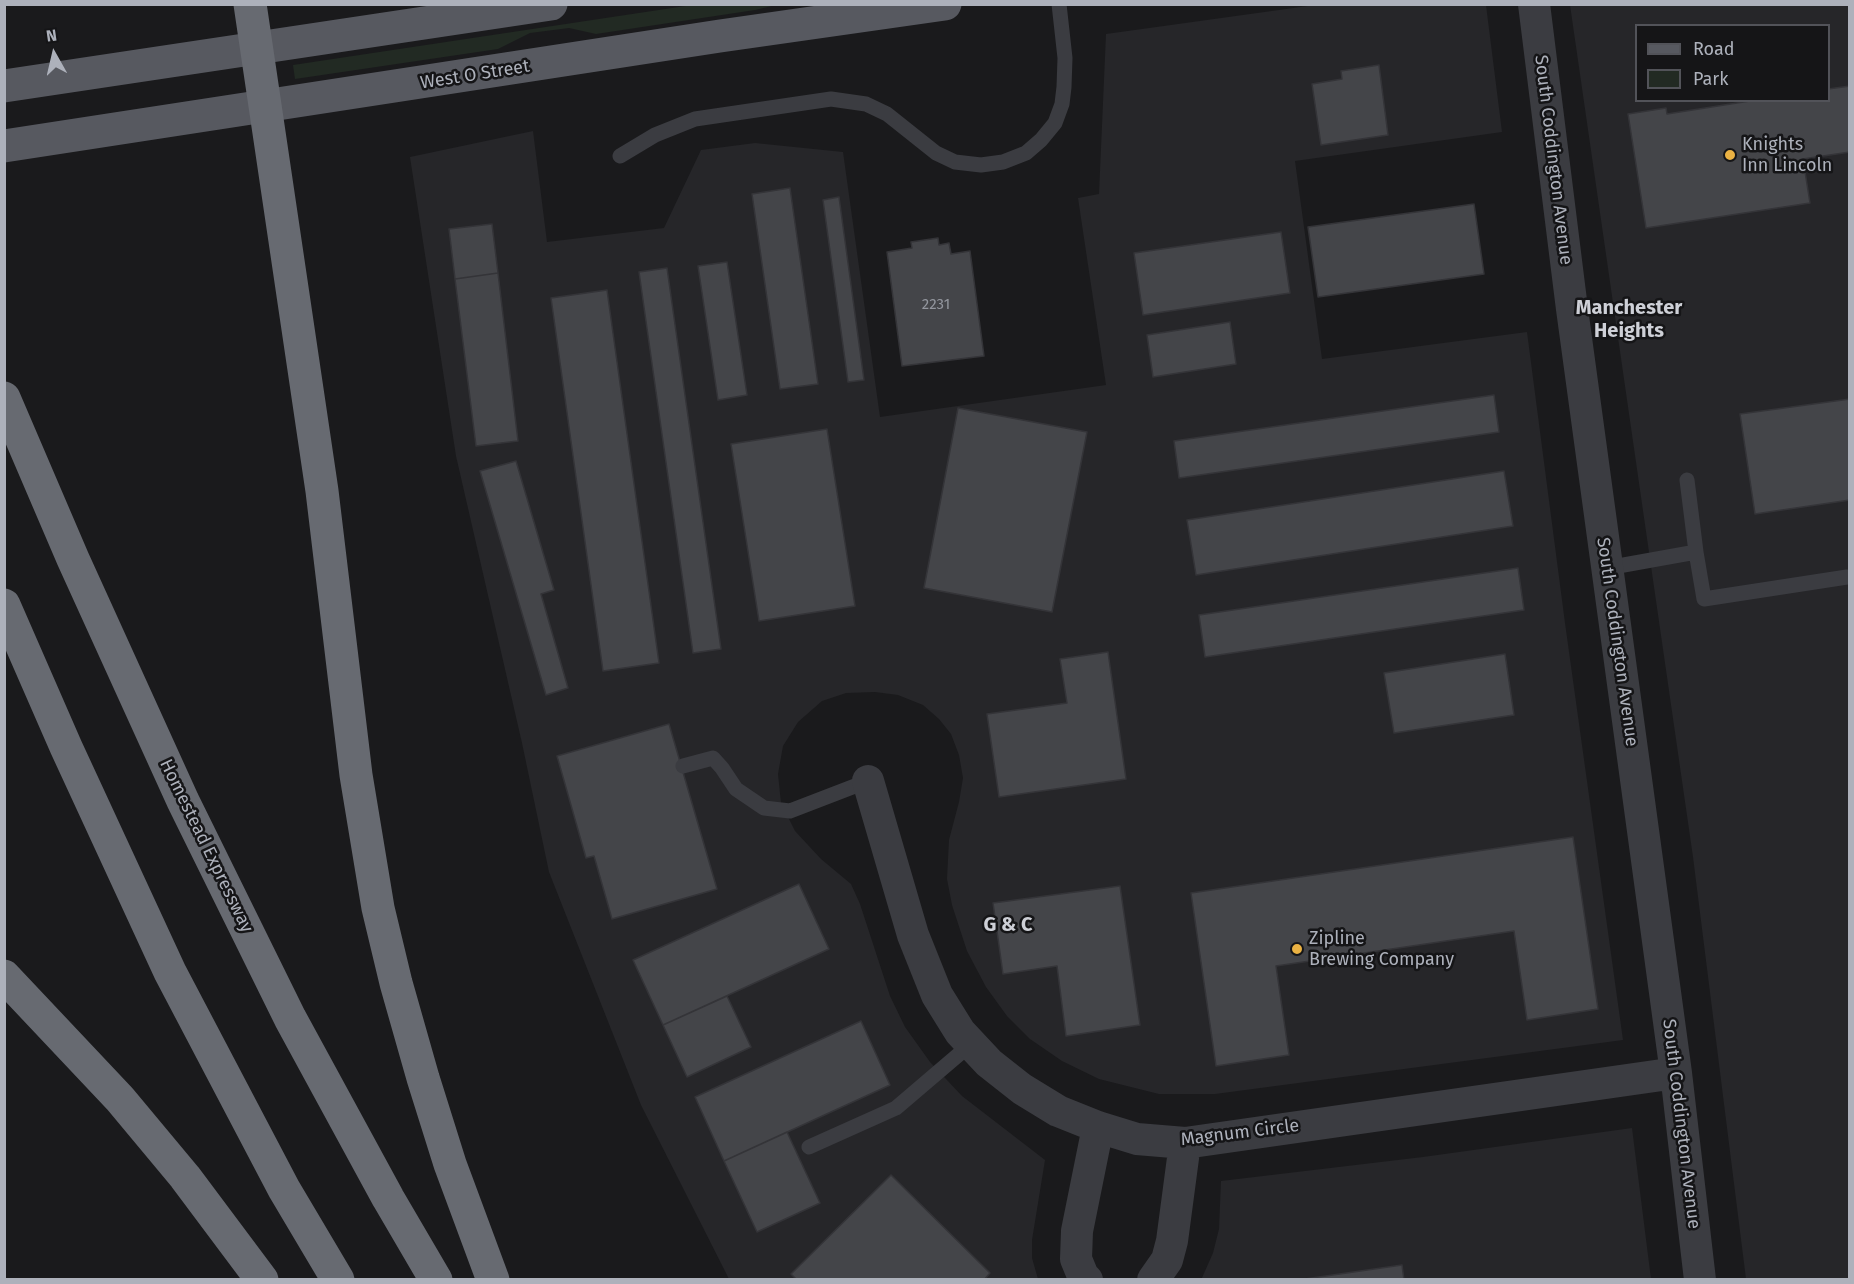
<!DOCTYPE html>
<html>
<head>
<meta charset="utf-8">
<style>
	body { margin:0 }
	#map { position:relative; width:1854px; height:1284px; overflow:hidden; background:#1a1a1c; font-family:"Fira Sans",sans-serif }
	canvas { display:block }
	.frame { position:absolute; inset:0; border:6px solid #adb1bb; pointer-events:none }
	.legend { position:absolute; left:1635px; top:24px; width:195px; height:78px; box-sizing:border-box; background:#151517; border:2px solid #525359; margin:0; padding:8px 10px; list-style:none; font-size:18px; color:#adb1bb }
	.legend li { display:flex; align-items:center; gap:12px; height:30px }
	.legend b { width:30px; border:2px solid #525359 }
	.north { position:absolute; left:24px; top:24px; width:60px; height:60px; -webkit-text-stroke:4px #151517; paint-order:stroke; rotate:352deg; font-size:16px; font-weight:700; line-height:24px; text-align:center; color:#adb1bb }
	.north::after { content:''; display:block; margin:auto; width:21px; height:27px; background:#adb1bb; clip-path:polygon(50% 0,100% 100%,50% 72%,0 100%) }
</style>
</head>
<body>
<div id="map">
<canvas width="1854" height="1284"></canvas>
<div class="frame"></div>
<ul class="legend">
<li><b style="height:8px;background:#575960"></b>Road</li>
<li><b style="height:16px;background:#222a23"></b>Park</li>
</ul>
<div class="north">N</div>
</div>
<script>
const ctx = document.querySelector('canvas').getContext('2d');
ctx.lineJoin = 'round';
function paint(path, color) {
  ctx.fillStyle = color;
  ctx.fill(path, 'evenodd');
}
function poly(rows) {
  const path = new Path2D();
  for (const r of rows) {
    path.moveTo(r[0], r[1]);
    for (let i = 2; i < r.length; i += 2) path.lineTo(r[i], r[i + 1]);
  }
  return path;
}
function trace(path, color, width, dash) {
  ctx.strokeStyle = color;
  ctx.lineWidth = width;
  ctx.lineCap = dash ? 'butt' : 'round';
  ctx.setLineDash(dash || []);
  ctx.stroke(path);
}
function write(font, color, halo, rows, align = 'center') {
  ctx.font = font + ' "Fira Sans",sans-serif';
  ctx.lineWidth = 5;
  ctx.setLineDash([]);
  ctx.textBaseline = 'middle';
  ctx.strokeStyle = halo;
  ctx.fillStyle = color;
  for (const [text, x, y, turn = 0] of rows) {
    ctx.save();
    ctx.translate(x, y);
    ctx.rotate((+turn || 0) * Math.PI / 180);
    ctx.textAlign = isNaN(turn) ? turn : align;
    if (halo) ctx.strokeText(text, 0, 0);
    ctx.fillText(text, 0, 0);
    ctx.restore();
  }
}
paint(poly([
	[1315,5,1486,5,1502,132,1295,161,1322,359,1527,332,1565,623,1623,1040,1215,1094,1159,1094,1099,1079,1062,1061,1030,1039,1007,1016,986,987,967,951,952,905,947,879,949,840,959,802,963,778,959,755,951,734,939,719,923,705,898,695,875,692,846,693,822,701,798,722,783,746,778,774,781,803,795,831,821,859,851,884,860,904,890,996,905,1027,930,1062,962,1096,1045,1160,1032,1240,1032,1258,1038,1279,729,1279,641,1105,549,872,522,743,456,456,410,157,533,131,547,242,664,228,701,150,755,143,843,152,880,417,1106,385,1078,198,1099,194,1106,34],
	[1570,5,1849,5,1849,1279,1746,1279,1693,857],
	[1636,26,1828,26,1828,100,1636,100],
	[1632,1128,1651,1279,1201,1280,1213,1253,1219,1229,1221,1181,1423,1157]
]), '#262629');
paint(poly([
	[692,5,776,5,755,10,596,34,569,28,530,33,498,49,295,79,293,65]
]), '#222a23');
const building = poly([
	[1379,65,1388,135,1321,145,1312,84,1342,79,1341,71,1379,65],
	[1850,86,1850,152,1803,159,1810,203,1646,228,1628,114,1666,108,1667,114,1756,100,1828,100,1828,89,1850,86],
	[790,188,818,384,780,389,752,194,790,188],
	[839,197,864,380,848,382,823,200,839,197],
	[1474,204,1484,274,1318,297,1308,227,1474,204],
	[492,224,498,273,455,279,449,229,492,224],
	[1281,232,1290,293,1143,315,1134,253,1281,232],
	[938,238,939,245,949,243,951,254,970,251,984,356,902,366,887,252,912,248,911,242,938,238],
	[727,262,747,395,718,400,698,266,727,262],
	[667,268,721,649,693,653,639,272,667,268],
	[498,273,518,441,476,446,455,279,498,273],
	[607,290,659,663,603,671,551,298,607,290],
	[1230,322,1236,364,1153,377,1147,335,1230,322],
	[1494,395,1499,432,1179,478,1174,441,1494,395],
	[1850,399,1850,500,1755,514,1740,414,1850,399],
	[958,408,1087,432,1052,612,924,588,958,408],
	[827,429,855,606,759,621,731,444,827,429],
	[516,461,554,590,541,594,568,688,546,695,480,471,516,461],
	[1504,471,1513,526,1196,575,1187,520,1504,471],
	[1518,568,1524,610,1205,657,1199,615,1518,568],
	[1108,652,1126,779,999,797,987,714,1067,703,1060,659,1108,652],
	[1505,654,1514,715,1394,733,1384,673,1505,654],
	[669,724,717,889,612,919,594,856,586,858,557,756,669,724],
	[1573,837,1598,1009,1527,1020,1514,931,1276,966,1289,1055,1216,1066,1191,893,1573,837],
	[799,884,829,949,663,1025,633,960,799,884],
	[1120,886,1140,1025,1066,1036,1057,966,1003,974,993,903,1120,886],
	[727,996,751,1047,687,1077,663,1025,727,996],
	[861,1021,890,1085,724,1161,695,1097,861,1021],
	[787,1132,820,1203,757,1232,724,1161,787,1132],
	[891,1175,990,1273,984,1280,797,1280,791,1274,891,1175],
	[1402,1265,1404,1280,1298,1280,1402,1265]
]);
paint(building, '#444549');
trace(building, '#343438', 1.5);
trace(poly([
	[620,156,655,135,695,119,831,99,866,104,887,114,936,153,955,162,981,165,1003,162,1026,153,1041,140,1055,123,1062,104,1064,87,1065,58,1059,4],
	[1687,480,1696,552],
	[1607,568,1696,552,1704,599,1847,577],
	[683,766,713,758,722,768,736,789,764,808,790,811,868,781],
	[809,1147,896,1108,971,1044]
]), '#3b3c41', 15);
trace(poly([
	[1534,4,1572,309,1676,1073,1700,1280],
	[868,781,913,935,937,995,960,1032,989,1063,1022,1089,1058,1111,1098,1127,1137,1139,1185,1143,1676,1073],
	[1087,1280,1083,1276,1076,1259,1077,1231,1098,1127],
	[1153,1280,1167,1260,1172,1241,1185,1143]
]), '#3b3c41', 32);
trace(poly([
	[4,86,551,4],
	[4,146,720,36,945,4]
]), '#575960', 33);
trace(poly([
	[250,4,322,491,356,775,378,908,396,983,423,1078,450,1164,493,1280],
	[4,398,73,559,183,801,290,1018,388,1198,436,1280],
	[4,605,66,747,170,972,284,1189,338,1280],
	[4,976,120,1099,185,1177,262,1280]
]), '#676a71', 33);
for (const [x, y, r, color] of [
	[1730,155,6,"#ebb243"],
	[1297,949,6,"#ebb243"]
]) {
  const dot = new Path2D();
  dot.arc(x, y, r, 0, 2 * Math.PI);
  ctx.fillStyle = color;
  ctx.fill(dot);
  trace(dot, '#151517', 2);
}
write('15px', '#93969e', null, [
	["2231",936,305]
]);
write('18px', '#adb1bb', '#151517', [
	["West O Street",475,75,-9],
	["South Coddington Avenue",1553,160,83],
	["South Coddington Avenue",1617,642,82],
	["Homestead Expressway",206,846,64],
	["South Coddington Avenue",1681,1124,83],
	["Magnum Circle",1240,1133,-7]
]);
write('18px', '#adb1bb', '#151517', [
	["Knights",1742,145],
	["Inn Lincoln",1742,166],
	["Zipline",1309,939],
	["Brewing Company",1309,960]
], 'left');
write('bold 20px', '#ced0d7', '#151517', [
	["Manchester",1629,308],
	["Heights",1629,331],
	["G & C",1008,925]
]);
</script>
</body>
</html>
